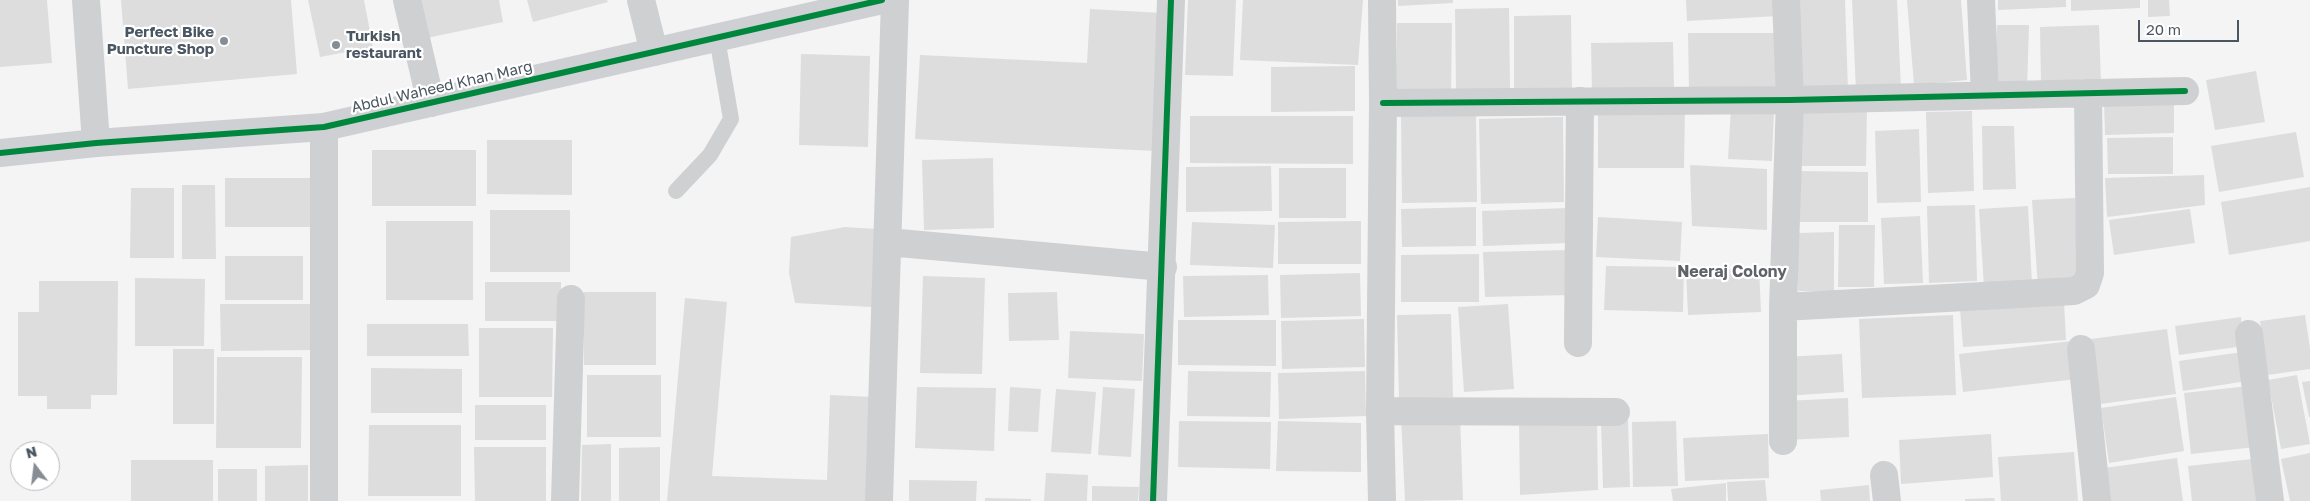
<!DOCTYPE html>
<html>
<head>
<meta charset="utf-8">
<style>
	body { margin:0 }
	#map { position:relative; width:2310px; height:501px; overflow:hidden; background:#f4f4f4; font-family:"Golos Text",sans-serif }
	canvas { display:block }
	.north { position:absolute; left:10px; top:441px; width:50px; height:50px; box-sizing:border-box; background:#fff; border:1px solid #b7bbc0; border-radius:50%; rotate:345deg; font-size:14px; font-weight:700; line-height:20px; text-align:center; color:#4a5661 }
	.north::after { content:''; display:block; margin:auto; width:18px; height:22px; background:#868d94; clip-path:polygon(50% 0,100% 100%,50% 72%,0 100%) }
	.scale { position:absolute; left:2138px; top:20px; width:101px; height:22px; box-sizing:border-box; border:2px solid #4a5661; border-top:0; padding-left:6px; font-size:15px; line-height:18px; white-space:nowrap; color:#4a5661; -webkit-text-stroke:4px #fff; paint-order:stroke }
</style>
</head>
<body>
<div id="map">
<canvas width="2310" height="501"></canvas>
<div class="north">N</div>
<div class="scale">20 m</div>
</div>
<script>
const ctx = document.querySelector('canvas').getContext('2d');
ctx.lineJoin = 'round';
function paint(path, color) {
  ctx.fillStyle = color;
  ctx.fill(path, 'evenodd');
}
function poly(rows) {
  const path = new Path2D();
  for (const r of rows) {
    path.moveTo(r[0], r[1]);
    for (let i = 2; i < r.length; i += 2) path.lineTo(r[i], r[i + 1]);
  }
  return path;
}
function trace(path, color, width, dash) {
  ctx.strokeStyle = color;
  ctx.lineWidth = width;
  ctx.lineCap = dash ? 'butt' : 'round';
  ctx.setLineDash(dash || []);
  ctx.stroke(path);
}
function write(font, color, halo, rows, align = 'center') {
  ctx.font = font + ' "Golos Text",sans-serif';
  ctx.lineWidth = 4.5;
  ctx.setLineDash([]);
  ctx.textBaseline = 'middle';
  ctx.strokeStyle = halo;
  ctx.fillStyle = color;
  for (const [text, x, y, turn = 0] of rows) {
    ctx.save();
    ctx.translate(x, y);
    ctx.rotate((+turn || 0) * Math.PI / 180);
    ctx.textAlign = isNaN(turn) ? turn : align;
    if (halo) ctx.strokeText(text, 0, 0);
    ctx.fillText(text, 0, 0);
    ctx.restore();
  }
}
paint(poly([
	[0,0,47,0,52,63,0,67],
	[121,0,291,0,297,74,128,89],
	[308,0,364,0,373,47,320,57],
	[420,0,499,0,503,22,427,38],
	[527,0,607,0,608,2,533,22],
	[1188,0,1236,0,1233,76,1185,75],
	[1243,0,1363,0,1358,65,1240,60],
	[1398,0,1453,0,1453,3,1398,6],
	[1686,0,1777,0,1778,16,1687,21],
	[1797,0,1845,0,1848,91,1800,92],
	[1852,0,1897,0,1901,89,1856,92],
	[1907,0,1961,0,1967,80,1914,85],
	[1998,0,2066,0,2066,7,1998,10],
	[2071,0,2140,0,2140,8,2071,11],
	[2148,0,2169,0,2170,16,2148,17],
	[1509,8,1510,89,1456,90,1455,9],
	[1090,9,1162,13,1155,151,915,139,920,55,1087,63],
	[1571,15,1572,93,1514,93,1514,16],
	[1397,23,1452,23,1451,98,1396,97],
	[1997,25,2029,25,2027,89,1995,89],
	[2099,25,2101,84,2041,85,2040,27],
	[1688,33,1777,33,1777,91,1689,91],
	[1673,42,1674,91,1592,93,1591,43],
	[801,54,870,56,868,147,799,145],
	[1355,66,1355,111,1271,112,1271,67],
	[2256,71,2265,122,2215,130,2206,80],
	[2174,99,2174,133,2105,135,2104,101],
	[1598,107,1685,107,1684,168,1598,168],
	[1731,108,1774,110,1772,161,1728,159],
	[1801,108,1867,108,1866,166,1800,166],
	[1972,111,1974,191,1928,193,1926,112],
	[1476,114,1477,202,1402,203,1401,115],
	[1190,116,1353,116,1353,164,1190,163],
	[1563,117,1564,202,1481,204,1479,119],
	[1982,126,2014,126,2016,189,1983,190],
	[1919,129,1921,202,1877,203,1875,131],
	[2296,132,2304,177,2219,192,2211,146],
	[2173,137,2173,174,2108,174,2107,138],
	[487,140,572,140,572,195,487,194],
	[372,150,476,150,476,206,372,206],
	[993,158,994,228,924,230,922,160],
	[1690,165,1767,169,1767,230,1692,226],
	[1271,166,1272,211,1186,212,1186,167],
	[1279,168,1346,168,1346,218,1279,218],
	[1799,171,1868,172,1868,222,1799,222],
	[2204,175,2205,205,2107,217,2105,178],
	[225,178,316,178,316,227,225,227],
	[182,185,215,185,216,259,182,259],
	[2310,187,2310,241,2229,255,2221,202],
	[131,188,174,188,174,258,130,258],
	[2075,198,2080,285,2038,288,2032,200],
	[1975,205,1977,281,1929,283,1927,206],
	[2028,206,2032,284,1984,287,1979,209],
	[1476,207,1476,246,1402,247,1401,209],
	[1568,208,1569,243,1483,246,1482,211],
	[2190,209,2195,243,2114,255,2109,220],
	[490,210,570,210,570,272,490,272],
	[1920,216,1923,283,1884,284,1881,218],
	[1598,217,1682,222,1680,261,1596,257],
	[386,221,473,221,473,300,386,300],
	[1361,221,1361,264,1278,264,1278,222],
	[1192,222,1275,225,1273,268,1190,265],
	[1839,225,1875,225,1874,287,1838,287],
	[845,227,877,229,872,307,795,303,789,273,791,237],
	[1834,232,1834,291,1798,291,1798,233],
	[1569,250,1570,295,1485,297,1483,252],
	[1479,254,1479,302,1401,302,1401,255],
	[225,256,303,256,303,300,225,300],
	[1606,266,1684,267,1683,312,1604,310],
	[1759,268,1761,312,1688,315,1686,271],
	[1360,273,1361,316,1281,318,1280,275],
	[1268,275,1269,315,1184,317,1183,276],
	[923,276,985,278,982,374,920,373],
	[135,278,205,279,204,346,135,346],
	[39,281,118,281,117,395,91,395,91,409,47,409,47,396,18,396,18,312,39,312],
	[485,282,561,282,561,321,485,321],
	[584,292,656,292,656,365,584,365],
	[1057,292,1059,340,1009,341,1008,293],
	[685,298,727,302,712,476,827,480,830,395,873,397,871,501,667,501],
	[2064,302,2066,340,1963,347,1960,309],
	[220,304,312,304,312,350,221,351],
	[1508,304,1514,389,1464,392,1458,307],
	[1451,314,1453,397,1399,399,1397,315],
	[1953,315,1956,395,1862,398,1859,319],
	[2305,315,2310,348,2310,369,2268,375,2260,321],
	[2241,317,2244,346,2179,355,2175,326],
	[1364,319,1365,367,1282,369,1281,321],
	[1178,320,1276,320,1276,366,1178,365],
	[367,324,468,324,469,356,367,356],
	[479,328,553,328,552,397,479,397],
	[2167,329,2176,394,2100,404,2091,339],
	[1070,331,1144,334,1142,381,1068,378],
	[2072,341,2077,379,1963,392,1959,354],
	[173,349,214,349,214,424,173,424],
	[2242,352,2247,381,2183,391,2179,361],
	[1842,354,1844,392,1785,396,1783,357],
	[217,357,302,357,301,448,216,448],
	[371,368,462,369,462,413,371,413],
	[1188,371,1271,372,1270,417,1187,416],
	[1365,371,1366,416,1279,419,1278,373],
	[587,375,661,375,661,437,587,437],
	[2297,375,2310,444,2281,449,2268,380],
	[2310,381,2310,417,2309,417,2302,382],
	[2249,386,2256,447,2191,454,2184,393],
	[917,387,996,388,994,451,915,448],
	[1010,387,1041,389,1038,432,1008,431],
	[1103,387,1135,389,1131,457,1098,455],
	[1056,389,1096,392,1091,454,1051,452],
	[2176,397,2184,451,2109,463,2101,408],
	[1848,398,1849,437,1786,440,1784,401],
	[475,405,546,405,546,440,475,440],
	[1460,415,1463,500,1405,501,1401,417],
	[1519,418,1597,421,1598,490,1520,495],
	[1628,420,1630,487,1603,488,1601,421],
	[1179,421,1271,422,1270,469,1178,467],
	[1278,421,1361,423,1361,472,1276,471],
	[1676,421,1678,486,1633,487,1632,422],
	[369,425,461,425,461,496,368,496],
	[1768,434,1769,478,1685,481,1683,438],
	[1991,434,1993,477,1901,484,1899,440],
	[611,444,611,501,581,501,582,445],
	[474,447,546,447,546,501,475,501],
	[660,447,660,501,619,501,619,448],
	[2074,452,2078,501,2001,501,1998,457],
	[2310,453,2310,501,2290,501,2281,459],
	[2177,458,2183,501,2109,501,2104,468],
	[2252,459,2256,501,2192,501,2188,466],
	[131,460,213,460,213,501,131,501],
	[308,465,308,501,265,501,265,466],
	[218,469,257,469,257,501,218,501],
	[1046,473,1088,475,1087,501,1044,501],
	[909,480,977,481,976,501,909,501],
	[1765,480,1767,501,1728,501,1727,482],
	[1726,483,1726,501,1673,501,1671,489],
	[1869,485,1870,501,1821,501,1820,490],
	[1092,486,1139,487,1138,501,1092,501],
	[985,498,1031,499,1031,501,985,501],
	[1994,498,1995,501,1965,501,1965,499]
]), '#ddddde');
trace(poly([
	[676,191,710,155,731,119,717,38]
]), '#ced0d2', 16);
trace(poly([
	[86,0,96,143],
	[407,0,431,103],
	[641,0,654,52],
	[1382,0,1383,103,1380,411,1382,501],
	[1981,0,1985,95],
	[1383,103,1790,100,2185,91],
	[324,127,324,501],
	[888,242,1163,267],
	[1783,307,2074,291,2086,285,2090,273,2088,93],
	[2249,334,2270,501],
	[1578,343,1580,101],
	[2081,349,2097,501],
	[1380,411,1616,412],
	[1783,441,1783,307,1790,100,1786,0],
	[1884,475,1887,501],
	[565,501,571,299],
	[879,501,895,0],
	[1153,501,1171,0]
]), '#ced0d2', 28);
trace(poly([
	[0,153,96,143,324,127,882,0]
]), '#ced0d4', 28);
trace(poly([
	[1383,103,1790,100,2185,91],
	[0,153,96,143,324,127,882,0],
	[1153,501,1171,0]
]), '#00873e', 6);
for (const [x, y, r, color] of [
	[224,41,5,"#868d94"],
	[336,45,5,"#868d94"]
]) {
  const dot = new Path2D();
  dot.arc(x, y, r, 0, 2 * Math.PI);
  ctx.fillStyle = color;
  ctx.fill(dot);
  trace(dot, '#fff', 2);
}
write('bold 15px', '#4a5661', '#fff', [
	["Perfect Bike",214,32],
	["Puncture Shop",214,49],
	["Turkish",346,36,"left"],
	["restaurant",346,53,"left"]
], 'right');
write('15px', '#4a5661', '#fff', [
	["Abdul Waheed Khan Marg",442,87,-13]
]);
write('bold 16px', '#5f6368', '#fff', [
	["Neeraj Colony",1732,272]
]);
</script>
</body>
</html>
